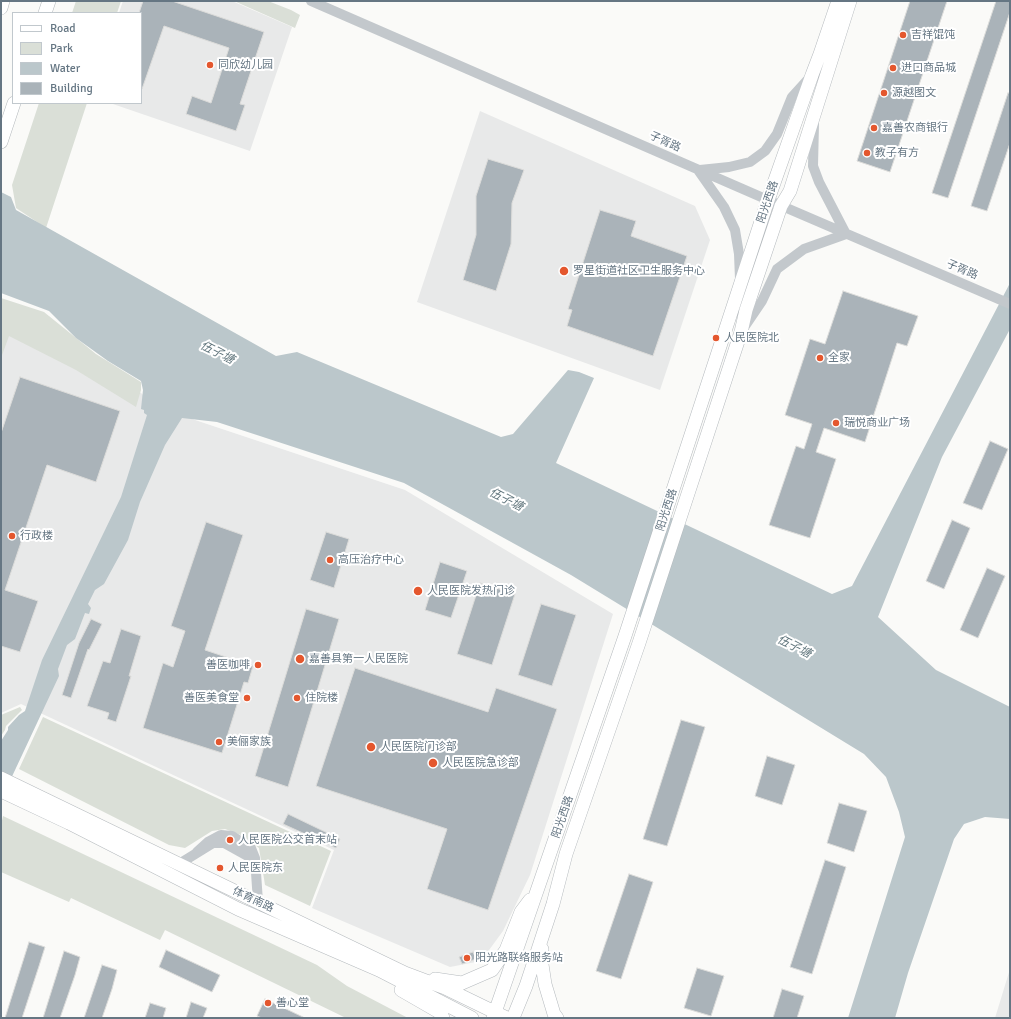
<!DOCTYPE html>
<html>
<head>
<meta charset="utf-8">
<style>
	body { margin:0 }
	#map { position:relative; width:1011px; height:1019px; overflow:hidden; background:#fafaf8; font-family:Signika,sans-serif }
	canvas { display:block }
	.frame { position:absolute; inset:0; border:2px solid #657683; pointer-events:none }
	.legend { position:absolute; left:12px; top:12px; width:130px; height:92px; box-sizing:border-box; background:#fff; border:1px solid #c1c8cd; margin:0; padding:5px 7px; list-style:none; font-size:12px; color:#657683 }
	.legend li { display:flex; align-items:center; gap:8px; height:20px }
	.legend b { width:20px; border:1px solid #c1c8cd }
</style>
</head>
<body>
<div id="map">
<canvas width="1011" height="1019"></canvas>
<div class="frame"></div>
<ul class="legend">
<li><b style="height:5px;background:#fff"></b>Road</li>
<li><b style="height:11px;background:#dadfd7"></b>Park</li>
<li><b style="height:11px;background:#bbc7cb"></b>Water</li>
<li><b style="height:11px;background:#aab3b9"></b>Building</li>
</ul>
</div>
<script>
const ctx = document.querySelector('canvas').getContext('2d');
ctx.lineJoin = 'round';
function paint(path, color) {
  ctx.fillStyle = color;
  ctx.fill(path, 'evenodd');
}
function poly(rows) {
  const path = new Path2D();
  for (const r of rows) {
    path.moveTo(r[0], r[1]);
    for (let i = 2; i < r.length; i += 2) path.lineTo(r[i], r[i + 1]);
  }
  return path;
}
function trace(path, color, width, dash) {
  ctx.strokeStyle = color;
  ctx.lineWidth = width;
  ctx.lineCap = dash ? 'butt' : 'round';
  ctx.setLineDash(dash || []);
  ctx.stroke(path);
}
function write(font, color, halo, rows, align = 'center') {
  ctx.font = font + ' Signika,"Noto Sans SC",sans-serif';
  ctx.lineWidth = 4;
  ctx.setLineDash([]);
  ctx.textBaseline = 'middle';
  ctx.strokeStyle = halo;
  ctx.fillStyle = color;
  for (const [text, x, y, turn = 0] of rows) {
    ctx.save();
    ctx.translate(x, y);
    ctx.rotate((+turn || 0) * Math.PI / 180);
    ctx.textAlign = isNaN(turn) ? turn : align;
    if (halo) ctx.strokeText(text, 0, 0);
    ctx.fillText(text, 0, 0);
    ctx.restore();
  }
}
paint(poly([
	[123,1,232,1,292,27,250,151,110,103,141,103,141,13,119,13],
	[480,111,695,206,710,240,660,390,417,302],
	[1,300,47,315,147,398,177,414,405,490,613,614,530,875,503,931,481,961,450,967,312,908,334,850,21,704,1,713],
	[1010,969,1010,1018,995,1018]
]), '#e8e9e9');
paint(poly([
	[76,1,121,1,117,13,72,13],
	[234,1,268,1,291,10,300,15,295,28],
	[39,103,87,103,46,228,16,208,12,185],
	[1,298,44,312,96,354,141,382,141,390,136,407,76,370,9,336,1,358],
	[20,707,22,710,6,726,5,730,1,736,1,715],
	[43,717,331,851,310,906,265,885,259,848,241,835,225,829,212,831,185,848,169,845,19,769],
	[3,816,317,965,347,986,408,1018,346,1018,165,930,160,940,71,898,69,902,1,872,1,825]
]), '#dadfd7');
paint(poly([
	[1,192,11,197,16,210,276,356,297,352,501,437,513,434,568,370,579,372,594,378,556,463,832,594,852,586,1010,283,1010,329,942,457,878,617,936,670,1010,707,1010,819,985,817,964,824,954,839,908,973,895,1018,848,1018,905,837,899,812,886,777,864,754,571,575,404,483,217,422,182,418,165,445,140,502,128,540,104,584,95,590,88,604,91,608,89,614,85,613,75,639,67,645,58,669,59,676,1,800,1,741,8,730,8,727,19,715,25,711,42,660,121,497,147,415,144,413,144,410,141,409,143,390,141,381,108,361,76,338,49,311,1,293]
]), '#bbc7cb');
const building = poly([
	[143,1,172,1,264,32,240,104,245,105,236,131,186,114,192,96,211,103,229,48,164,26,142,89,141,89,141,13,139,13,143,1],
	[910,1,947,1,890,172,857,161,910,1],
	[996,1,1010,1,1010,12,948,198,932,193,996,1],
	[1008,93,1010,93,1010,143,987,211,971,206,1008,93],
	[488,159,524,170,512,203,511,244,496,291,463,280,476,235,476,196,488,159],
	[600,210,636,221,631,236,687,256,653,356,567,326,572,310,568,309,600,210],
	[843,291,918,316,907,346,897,343,865,442,824,428,816,452,836,459,810,538,769,525,796,446,804,449,812,424,785,415,810,339,825,344,843,291],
	[20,377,120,411,96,482,47,465,5,590,38,601,20,652,1,646,1,433,20,377],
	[990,441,1008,449,982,510,963,503,990,441],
	[952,520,970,528,944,589,926,581,952,520],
	[206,522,243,535,205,650,253,666,248,683,244,682,222,753,143,728,163,663,173,667,185,631,171,626,206,522],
	[326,532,349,539,334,588,310,580,326,532],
	[440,562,467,571,451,618,425,610,440,562],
	[987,568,1005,576,978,638,960,630,987,568],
	[480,583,515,594,492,665,457,654,480,583],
	[541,604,576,615,552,686,518,675,541,604],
	[306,609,339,619,288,787,255,776,306,609],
	[91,619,102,624,89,650,88,649,71,698,62,695,79,643,91,619],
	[121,629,141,636,129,676,131,676,116,722,107,719,109,713,87,706,103,661,110,663,121,629],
	[355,668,488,712,496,688,557,709,488,910,427,889,447,829,316,786,355,668],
	[681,720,705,727,667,846,643,839,681,720],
	[767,756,795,765,782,805,755,796,767,756],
	[839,803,867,811,854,852,827,843,839,803],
	[288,814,340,839,336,848,283,824,288,814],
	[825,860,846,867,812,974,790,967,825,860],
	[629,874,653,882,621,979,596,971,629,874],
	[29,942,45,947,39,966,22,1018,5,1018,29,942],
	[166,950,220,975,212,992,159,967,166,950],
	[64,951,80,957,75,975,60,1018,43,1018,64,951],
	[473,952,476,959,462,964,459,957,473,952],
	[102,965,117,970,112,989,102,1018,84,1018,102,965],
	[697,968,724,976,711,1016,684,1008,697,968],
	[782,989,804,996,797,1018,773,1018,782,989],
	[265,999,305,1018,262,1018,257,1016,265,999],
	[191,1002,207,1008,203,1018,186,1018,191,1002],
	[150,1003,166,1008,163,1018,145,1018,150,1003]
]);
paint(building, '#aab3b9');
trace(building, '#dcdcda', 1);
const major = poly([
	[1,8,3,1],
	[45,13,49,1],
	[1,142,14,103],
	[1,778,216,882,405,973,445,988,507,1018],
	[1,791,69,823,238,909,379,970,472,1018],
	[542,949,541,958,545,984,554,1014,557,1018],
	[435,979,462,983,492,970,506,950,521,912,530,900],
	[401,990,441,1013,443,1018],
	[493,1018,625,636,768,200,812,75,820,54,838,1],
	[513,1018,526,986,553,904,566,854,639,643,741,332,746,310,781,206,790,191,850,1]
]);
trace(major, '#b5babe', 14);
trace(poly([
	[311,1,768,200,1010,304],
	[814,124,813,166,819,182,846,234],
	[698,170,724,207,735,230,739,254,740,279],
	[700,170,729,167,750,162,765,151,777,134,792,97,811,76],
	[743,329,762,301,777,269,804,249,846,234],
	[197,852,208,842,221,835,232,836,251,848,255,858,258,902,255,908],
	[179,864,213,843,224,843,251,858,253,865]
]), '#c3c8cc', 10);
trace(major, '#fff', 13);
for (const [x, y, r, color] of [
	[903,35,4,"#e4572e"],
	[210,65,4,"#e4572e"],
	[893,68,4,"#e4572e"],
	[884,93,4,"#e4572e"],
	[874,128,4,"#e4572e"],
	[867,153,4,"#e4572e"],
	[564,271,5,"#e4572e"],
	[716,338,4,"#e4572e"],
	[820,358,4,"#e4572e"],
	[836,423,4,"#e4572e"],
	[12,536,4,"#e4572e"],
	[330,560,4,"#e4572e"],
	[418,591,5,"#e4572e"],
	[300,659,5,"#e4572e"],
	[258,665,4,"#e4572e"],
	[247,698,4,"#e4572e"],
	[297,698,4,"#e4572e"],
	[219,742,4,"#e4572e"],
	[371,747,5,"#e4572e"],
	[433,763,5,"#e4572e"],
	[230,840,4,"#e4572e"],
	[220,868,4,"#e4572e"],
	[467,958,4,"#e4572e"],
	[268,1003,4,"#e4572e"]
]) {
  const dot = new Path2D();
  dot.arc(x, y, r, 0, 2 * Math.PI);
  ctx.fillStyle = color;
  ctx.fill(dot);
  trace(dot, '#fff', 1.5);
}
write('11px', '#657683', '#fff', [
	["吉祥馄饨",911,35],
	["同欣幼儿园",218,65],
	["进口商品城",901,68],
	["源越图文",892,93],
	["嘉善农商银行",882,128],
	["教子有方",875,153],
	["罗星街道社区卫生服务中心",573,271],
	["人民医院北",724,338],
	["全家",828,358],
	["瑞悦商业广场",844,423],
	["行政楼",20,536],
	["高压治疗中心",338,560],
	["人民医院发热门诊",427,591],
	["嘉善县第一人民医院",309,659],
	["善医咖啡",250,665,"right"],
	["善医美食堂",239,698,"right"],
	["住院楼",305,698],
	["美俪家族",227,742],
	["人民医院门诊部",380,747],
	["人民医院急诊部",442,763],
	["人民医院公交首末站",238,840],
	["人民医院东",228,868],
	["阳光路联络服务站",475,958],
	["善心堂",276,1003]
], 'left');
write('11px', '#657683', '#fff', [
	["子胥路",665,142,24],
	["阳光西路",768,202,-71],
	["子胥路",962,270,23],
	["阳光西路",667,510,-72],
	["阳光西路",563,817,-71],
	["体育南路",253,900,25]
]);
write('italic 12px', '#60757c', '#fff', [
	["伍子塘",217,353,27],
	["伍子塘",506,500,27],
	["伍子塘",794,647,27]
]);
</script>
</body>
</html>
